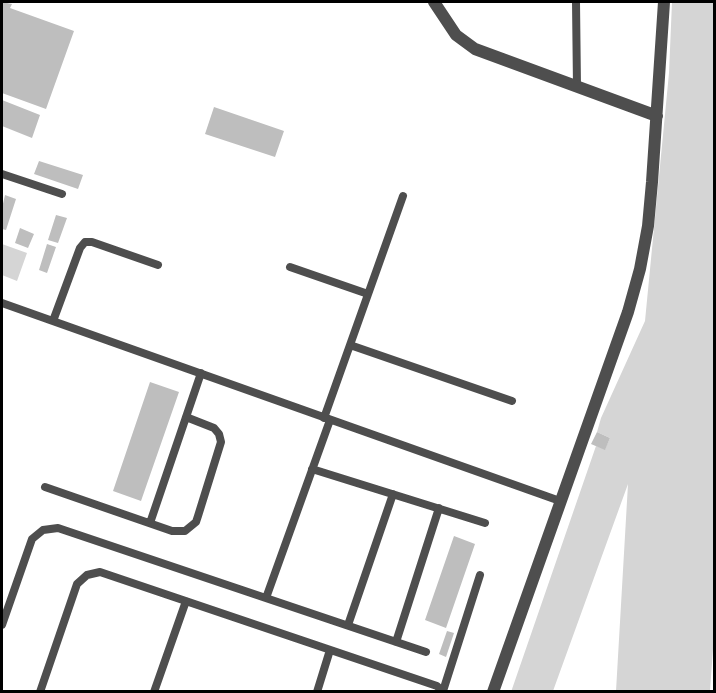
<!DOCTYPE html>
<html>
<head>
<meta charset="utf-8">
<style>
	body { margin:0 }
	#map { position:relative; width:716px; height:693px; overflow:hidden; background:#fff; font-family:"Archivo Narrow",sans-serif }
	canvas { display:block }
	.frame { position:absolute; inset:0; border:3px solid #000; pointer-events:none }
</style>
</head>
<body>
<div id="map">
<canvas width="716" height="693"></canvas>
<div class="frame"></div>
</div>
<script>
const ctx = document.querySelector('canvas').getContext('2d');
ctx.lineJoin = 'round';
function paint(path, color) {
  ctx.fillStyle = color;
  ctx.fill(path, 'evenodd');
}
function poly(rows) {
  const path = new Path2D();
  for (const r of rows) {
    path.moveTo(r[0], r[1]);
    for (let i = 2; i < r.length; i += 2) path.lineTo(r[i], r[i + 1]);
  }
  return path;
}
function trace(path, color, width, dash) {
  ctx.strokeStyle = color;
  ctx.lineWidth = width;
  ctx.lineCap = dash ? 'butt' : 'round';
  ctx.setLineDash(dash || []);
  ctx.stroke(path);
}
paint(poly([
	[672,2,714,2,714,635,710,691,616,691,628,484,553,691,511,692,596,446,605,449,610,438,597,432,601,418,645,321,669,73],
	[2,244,27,253,17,281,2,275]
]), '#d5d5d5');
paint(poly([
	[2,2,12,4,10,8,74,31,46,109,2,93],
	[2,100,40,115,32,138,2,126],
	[214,107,284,131,275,157,205,134],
	[39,161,83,175,78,189,34,174],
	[5,195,16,199,6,230,2,229,2,208],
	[56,215,67,218,58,243,48,240],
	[20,228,34,234,28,248,15,243],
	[47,244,56,247,47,273,39,270],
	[150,382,179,392,141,501,113,491],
	[597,432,610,438,605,450,591,444],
	[454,536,475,544,446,628,425,620],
	[447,631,454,633,446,657,439,654]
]), '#bebebe');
trace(poly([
	[576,2,577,87],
	[2,174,62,194],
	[290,267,368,294],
	[2,303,560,501],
	[53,321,80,248,85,242,92,242,158,265],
	[350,345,512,401],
	[324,418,403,196],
	[312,469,485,523],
	[45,487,172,531,185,531,196,522,198,516,221,442,219,434,214,428,186,417],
	[150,523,201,373],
	[266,598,330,420],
	[2,625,32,539,43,530,58,528,426,652],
	[348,625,393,494],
	[396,642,439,508],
	[443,691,480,575],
	[40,692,77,584,87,575,100,572,437,686,443,692],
	[154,692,186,601],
	[317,692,330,650]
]), '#4e4e4e', 8);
trace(poly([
	[434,2,456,35,475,49,657,116],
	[493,692,628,312,640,269,648,226,652,182,664,2]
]), '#4e4e4e', 12);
</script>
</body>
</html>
